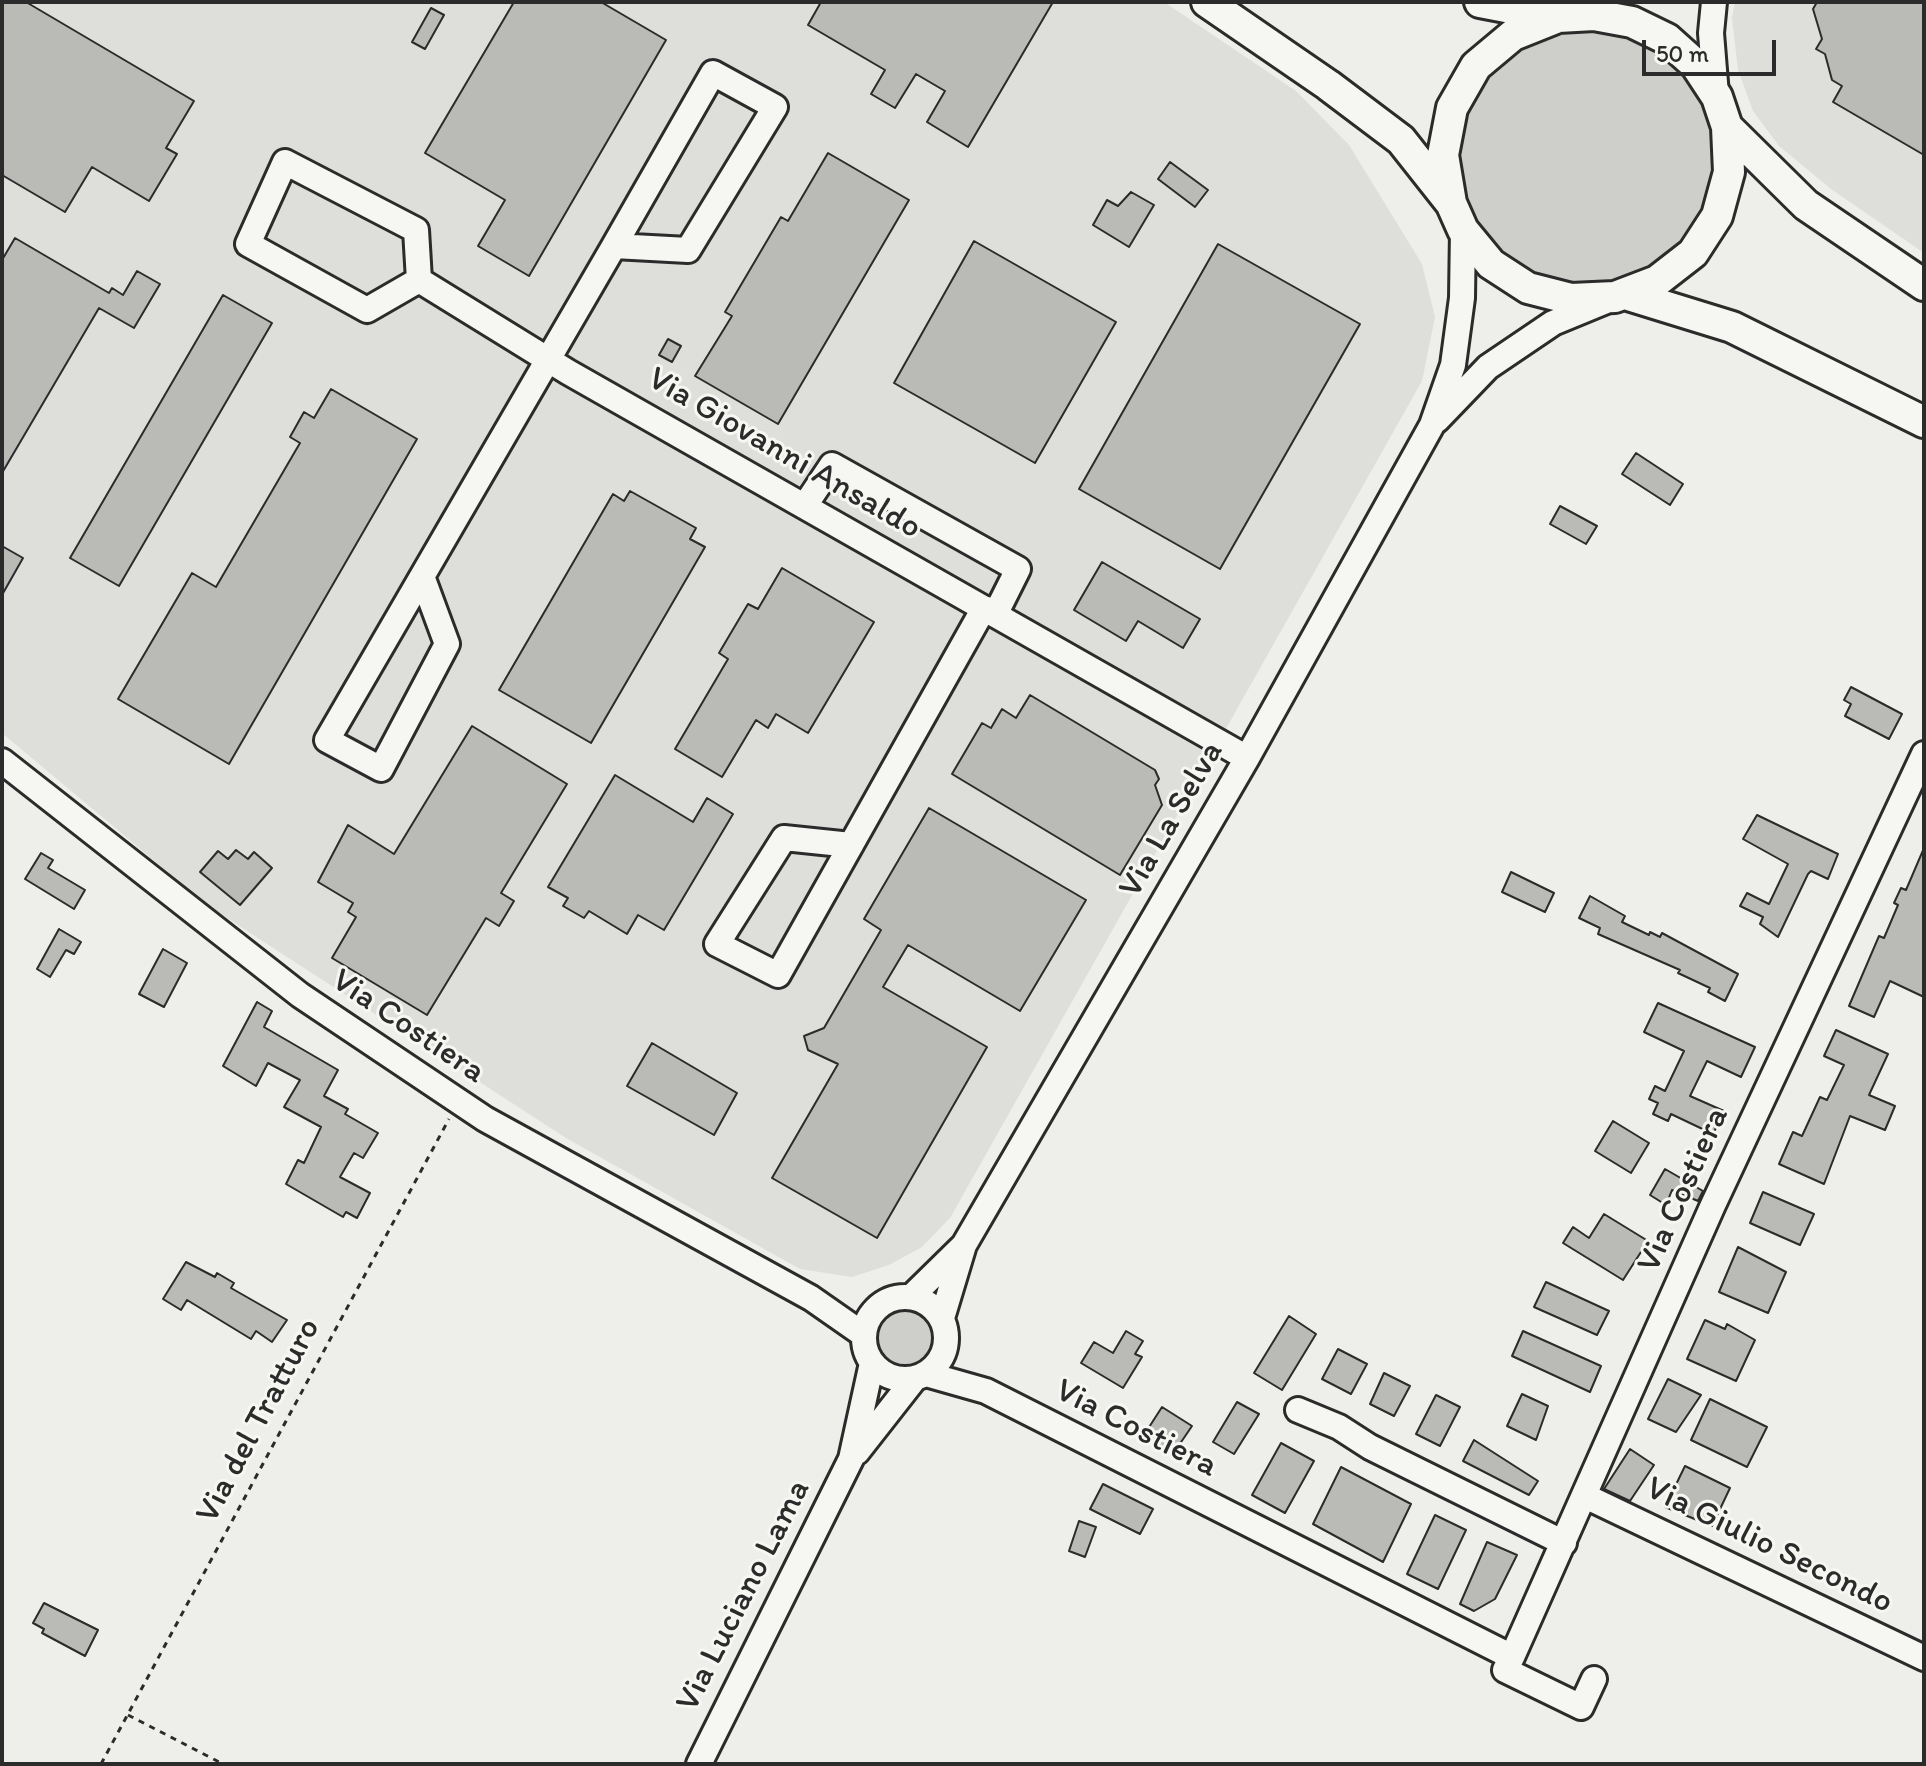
<!DOCTYPE html>
<html>
<head>
<meta charset="utf-8">
<style>
	body { margin:0 }
	#map { position:relative; width:1926px; height:1766px; overflow:hidden; background:#eeeeea; font-family:Itim,sans-serif }
	canvas { display:block }
	.frame { position:absolute; inset:0; border:4px solid #2b2b2b; pointer-events:none }
	.scale { position:absolute; left:1642px; top:40px; width:134px; height:36px; box-sizing:border-box; border:4px solid #2b2b2b; border-top:0; padding-left:10px; font-size:24px; line-height:28px; white-space:nowrap; color:#2b2b2b; -webkit-text-stroke:6px #f6f6f2; paint-order:stroke }
</style>
</head>
<body>
<div id="map">
<canvas width="1926" height="1766"></canvas>
<div class="frame"></div>
<div class="scale">50 m</div>
</div>
<script>
const ctx = document.querySelector('canvas').getContext('2d');
ctx.lineJoin = 'round';
function paint(path, color) {
  ctx.fillStyle = color;
  ctx.fill(path, 'evenodd');
}
function poly(rows) {
  const path = new Path2D();
  for (const r of rows) {
    if (r.length === 3) {
      path.moveTo(r[0] + r[2], r[1]);
      path.arc(r[0], r[1], r[2], 0, 2 * Math.PI);
      continue;
    }
    path.moveTo(r[0], r[1]);
    for (let i = 2; i < r.length; i += 2) path.lineTo(r[i], r[i + 1]);
  }
  return path;
}
function trace(path, color, width, dash) {
  ctx.strokeStyle = color;
  ctx.lineWidth = width;
  ctx.lineCap = dash ? 'butt' : 'round';
  ctx.setLineDash(dash || []);
  ctx.stroke(path);
}
function write(font, color, halo, rows, align = 'center') {
  ctx.font = font + ' Itim,sans-serif';
  ctx.lineWidth = 6;
  ctx.setLineDash([]);
  ctx.textBaseline = 'middle';
  ctx.strokeStyle = halo;
  ctx.fillStyle = color;
  for (const [text, x, y, turn = 0] of rows) {
    ctx.save();
    ctx.translate(x, y);
    ctx.rotate((+turn || 0) * Math.PI / 180);
    ctx.textAlign = isNaN(turn) ? turn : align;
    if (halo) ctx.strokeText(text, 0, 0);
    ctx.fillText(text, 0, 0);
    ctx.restore();
  }
}
paint(poly([
	[2,2,1164,2,1296,91,1349,145,1422,264,1435,317,1422,381,950,1218,922,1247,889,1265,852,1277,800,1269,566,1138,207,905,2,733],
	[1735,2,1924,2,1924,253,1831,189,1779,146,1753,111,1738,70,1732,18]
]), '#dededb');
paint(poly([
	[1587,157,129],
	[904,1336,30]
]), '#cececa');
const building = poly([
	[2,2,26,2,194,101,166,148,177,154,149,201,92,167,65,212,2,175,2,2],
	[514,2,601,2,666,40,529,276,478,246,505,200,425,153,514,2],
	[821,2,1053,2,968,147,927,122,945,91,916,74,895,108,871,94,885,70,808,25,821,2],
	[1817,2,1924,2,1924,155,1833,102,1842,86,1832,80,1825,54,1816,49,1822,39,1813,9,1817,2],
	[431,8,444,15,425,49,412,42,431,8],
	[828,153,909,200,778,424,695,376,732,316,725,312,781,217,788,221,828,153],
	[1170,162,1208,190,1195,207,1158,179,1170,162],
	[1131,192,1154,205,1129,247,1093,225,1107,200,1118,206,1131,192],
	[15,238,109,293,112,288,123,295,137,271,160,284,134,328,99,308,2,473,2,260,15,238],
	[974,241,1116,322,1035,463,894,383,974,241],
	[1218,244,1360,324,1220,569,1079,489,1218,244],
	[223,295,272,323,119,586,70,558,223,295],
	[668,339,681,346,672,362,659,355,668,339],
	[331,389,417,439,229,764,118,699,192,573,216,587,300,443,290,437,304,412,314,418,331,389],
	[1636,453,1683,484,1670,505,1622,474,1636,453],
	[630,491,696,528,690,539,705,547,591,743,499,690,613,494,624,501,630,491],
	[1560,506,1597,526,1586,544,1550,524,1560,506],
	[2,546,23,558,2,595,2,546],
	[1102,562,1200,619,1183,648,1138,621,1126,641,1074,610,1102,562],
	[782,568,874,622,808,733,776,714,768,728,756,720,722,777,675,749,728,659,719,653,748,604,758,609,782,568],
	[1851,687,1902,714,1889,739,1845,716,1851,704,1844,700,1851,687],
	[1030,695,1155,770,1159,779,1155,785,1162,805,1120,875,952,774,982,723,991,728,1002,709,1016,718,1030,695],
	[472,726,567,784,501,893,514,901,499,926,486,918,427,1015,332,958,356,917,348,912,353,903,318,882,348,825,394,854,472,726],
	[615,775,693,822,707,798,733,814,664,930,638,915,627,934,589,911,584,918,563,906,568,898,548,887,615,775],
	[929,808,1086,900,1020,1011,908,945,883,987,987,1047,877,1238,772,1178,838,1064,808,1050,804,1036,824,1028,881,930,864,919,929,808],
	[1757,815,1838,854,1828,879,1811,871,1808,874,1778,937,1760,924,1763,917,1740,906,1747,893,1769,904,1788,864,1743,839,1757,815],
	[1924,848,1924,997,1890,981,1874,1017,1849,1006,1879,936,1884,938,1898,905,1894,903,1901,888,1906,890,1924,848],
	[236,850,248,859,254,852,272,868,240,905,200,872,218,851,228,859,236,850],
	[41,853,53,860,48,868,85,890,74,909,25,879,41,853],
	[1511,872,1554,893,1545,912,1502,892,1511,872],
	[1590,896,1625,916,1622,922,1649,935,1650,932,1660,937,1662,933,1738,974,1725,1001,1708,992,1710,988,1678,973,1680,970,1598,934,1600,928,1579,918,1590,896],
	[59,929,81,942,74,954,66,950,50,977,37,969,59,929],
	[163,949,187,963,164,1007,139,994,163,949],
	[257,1002,272,1011,264,1027,338,1070,324,1096,348,1109,345,1114,378,1133,363,1158,354,1153,340,1177,370,1193,357,1218,346,1212,343,1217,286,1184,298,1160,304,1163,321,1127,284,1107,300,1080,268,1063,256,1086,223,1066,257,1002],
	[1658,1003,1755,1047,1741,1077,1707,1061,1690,1096,1724,1111,1713,1134,1671,1114,1668,1121,1653,1114,1658,1103,1649,1099,1655,1086,1665,1091,1684,1051,1644,1032,1658,1003],
	[1836,1030,1888,1054,1869,1095,1895,1106,1885,1130,1850,1116,1824,1184,1779,1164,1793,1132,1802,1136,1820,1097,1827,1100,1844,1065,1824,1056,1836,1030],
	[652,1043,737,1093,714,1135,627,1086,652,1043],
	[1613,1121,1649,1143,1631,1173,1595,1151,1613,1121],
	[1665,1169,1703,1191,1698,1201,1672,1190,1666,1205,1650,1195,1665,1169],
	[1763,1192,1814,1214,1800,1245,1750,1223,1763,1192],
	[1604,1214,1648,1241,1623,1280,1563,1243,1573,1227,1589,1238,1604,1214],
	[1738,1247,1786,1272,1768,1313,1719,1292,1738,1247],
	[186,1262,215,1277,217,1273,234,1283,231,1288,287,1320,272,1342,256,1331,251,1339,187,1300,181,1310,163,1299,186,1262],
	[1546,1282,1609,1311,1597,1335,1534,1307,1546,1282],
	[1289,1316,1316,1334,1282,1390,1254,1373,1289,1316],
	[1705,1320,1725,1329,1727,1324,1755,1340,1736,1381,1687,1359,1705,1320],
	[1126,1331,1143,1341,1135,1354,1142,1357,1123,1388,1081,1363,1094,1342,1113,1353,1126,1331],
	[1523,1331,1601,1366,1590,1392,1512,1356,1523,1331],
	[1338,1349,1367,1364,1351,1394,1322,1379,1338,1349],
	[1384,1373,1410,1386,1394,1416,1370,1404,1384,1373],
	[1668,1379,1701,1395,1676,1432,1648,1419,1668,1379],
	[1522,1394,1548,1406,1536,1440,1507,1426,1522,1394],
	[1436,1395,1460,1407,1440,1446,1416,1434,1436,1395],
	[1710,1399,1767,1427,1747,1467,1691,1440,1710,1399],
	[1237,1402,1259,1414,1234,1454,1213,1442,1237,1402],
	[1162,1407,1192,1426,1173,1454,1144,1435,1162,1407],
	[1474,1440,1538,1481,1529,1495,1463,1461,1474,1440],
	[1281,1443,1314,1461,1285,1513,1252,1495,1281,1443],
	[1630,1449,1654,1465,1630,1501,1604,1489,1630,1449],
	[1685,1466,1730,1488,1712,1526,1665,1507,1685,1466],
	[1341,1467,1411,1504,1383,1562,1313,1524,1341,1467],
	[1103,1484,1153,1509,1140,1534,1090,1509,1103,1484],
	[1435,1515,1466,1530,1438,1589,1407,1574,1435,1515],
	[1079,1521,1096,1527,1085,1557,1069,1551,1079,1521],
	[1487,1542,1517,1555,1495,1599,1474,1611,1460,1604,1487,1542],
	[44,1603,98,1630,85,1656,42,1633,44,1629,33,1623,44,1603]
]);
paint(building, '#babab7');
trace(building, '#2b2b2b', 2);
const minor = poly([
	[1714,2,1711,33,1716,95],
	[419,280,367,310,248,244,285,162,416,230,419,280,568,372,1247,758],
	[1437,420,1488,367,1553,323,1604,302],
	[806,504,832,465,1018,569,996,613],
	[423,579,447,644,381,769,327,740,614,246,688,250,775,107,713,73,614,246],
	[2,761,300,995,485,1119,811,1298,864,1335],
	[851,845,784,838,717,944,778,975,984,608],
	[905,1338,41],
	[911,1297,962,1247],
	[942,1318,964,1245,1247,758,1432,425,1453,365,1462,298,1463,230],
	[926,1374,986,1391,1512,1657,1713,1205,1924,754],
	[1298,1410,1339,1427,1370,1447,1564,1543],
	[857,1452,915,1378],
	[1585,1496,1924,1658],
	[1512,1657,1505,1670,1581,1707,1594,1679],
	[699,1764,851,1459,872,1363]
]);
const major = poly([
	[1207,2,1328,85,1401,140,1450,202],
	[1480,2,1558,17,1594,15,1632,22,1667,39,1696,65,1717,97,1727,127,1729,172,1717,216,1693,253,1657,281,1615,297,1571,299,1528,288,1491,264,1463,230,1451,203,1443,155,1452,108,1476,66,1513,35,1558,17],
	[1727,127,1806,205,1924,285],
	[1625,294,1732,327,1924,422]
]);
trace(minor, '#2b2b2b', 30);
trace(major, '#2b2b2b', 36);
trace(poly([
	[128,1715,223,1764],
	[101,1764,449,1119]
]), '#2b2b2b', 3, [6, 6]);
trace(minor, '#f6f6f2', 24);
trace(major, '#f6f6f2', 30);
write('34px', '#2b2b2b', '#f6f6f2', [
	["Via Giovanni Ansaldo",784,454,30],
	["Via La Selva",1172,820,-60],
	["Via Costiera",408,1027,34],
	["Via Costiera",1684,1190,-66],
	["Via del Tratturo",259,1421,-62],
	["Via Costiera",1136,1429,27],
	["Via Giulio Secondo",1769,1546,26],
	["Via Luciano Lama",744,1596,-63]
]);
</script>
</body>
</html>
